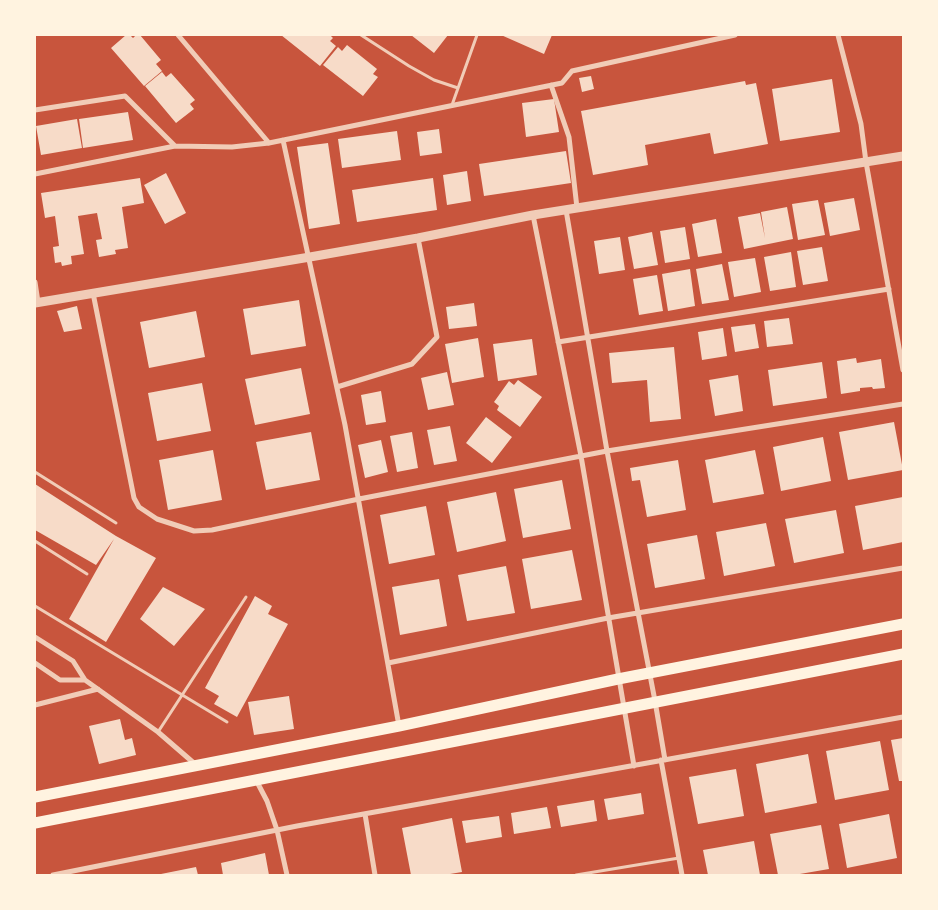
<!DOCTYPE html>
<html>
<head>
<meta charset="utf-8">
<style>
	body { margin:0 }
	#map { position:relative; width:938px; height:910px; overflow:hidden; background:#c8553d; font-family:"DejaVu Sans",sans-serif }
	canvas { display:block }
	.frame { position:absolute; inset:0; border:36px solid #fff3e0; pointer-events:none }
</style>
</head>
<body>
<div id="map">
<canvas width="938" height="910"></canvas>
<div class="frame"></div>
</div>
<script>
const ctx = document.querySelector('canvas').getContext('2d');
ctx.lineJoin = 'round';
function paint(path, color) {
  ctx.fillStyle = color;
  ctx.fill(path, 'evenodd');
}
function poly(rows) {
  const path = new Path2D();
  for (const r of rows) {
    path.moveTo(r[0], r[1]);
    for (let i = 2; i < r.length; i += 2) path.lineTo(r[i], r[i + 1]);
  }
  return path;
}
function trace(path, color, width, dash) {
  ctx.strokeStyle = color;
  ctx.lineWidth = width;
  ctx.lineCap = dash ? 'butt' : 'round';
  ctx.setLineDash(dash || []);
  ctx.stroke(path);
}
paint(poly([
	[126,35,130,35,133,38,136,35,140,35,161,60,156,64,162,71,144,86,111,48],
	[281,35,330,35,333,38,330,41,336,46,320,66],
	[411,35,448,35,434,53],
	[501,35,552,35,544,54],
	[347,45,377,69,373,74,378,77,363,96,323,65,338,47,342,51],
	[162,72,166,77,171,73,195,100,190,104,194,109,176,123,145,86],
	[591,76,594,89,582,92,579,78],
	[832,79,840,132,780,141,772,89],
	[745,81,746,85,756,83,768,144,714,154,710,133,645,145,648,165,593,175,581,111],
	[554,99,559,132,526,137,522,103],
	[128,112,133,140,83,148,79,119],
	[77,119,82,148,41,155,36,126],
	[439,129,442,153,420,156,417,132],
	[397,131,401,160,342,168,338,139],
	[328,143,340,224,309,229,297,147],
	[566,151,571,183,484,196,479,164],
	[467,171,471,201,447,205,443,175],
	[166,173,186,213,165,224,144,185],
	[140,178,144,203,122,207,128,248,115,250,116,254,99,257,96,240,102,239,97,213,78,216,84,254,71,256,72,264,62,266,61,262,55,263,53,247,59,246,55,216,45,218,41,193],
	[433,178,437,210,357,222,352,190],
	[854,198,860,230,830,236,824,203],
	[818,200,825,235,798,240,792,204],
	[787,207,793,239,744,249,738,217,760,213,765,238,761,212],
	[716,219,722,253,698,257,692,224],
	[685,227,690,259,665,263,660,231],
	[652,232,658,265,634,269,628,237],
	[620,237,625,270,599,274,594,241],
	[822,247,828,281,803,285,797,251],
	[791,252,796,287,770,291,764,257],
	[755,258,761,292,734,297,728,262],
	[722,264,729,300,702,304,696,269],
	[690,269,695,306,668,311,662,274],
	[657,275,663,311,639,315,633,279],
	[299,300,306,346,251,355,243,309],
	[474,303,477,326,449,329,446,307],
	[77,306,82,329,64,332,57,311],
	[196,311,205,357,149,368,140,322],
	[789,318,793,344,767,347,764,321],
	[755,324,759,348,735,352,731,327],
	[723,328,727,356,702,360,698,332],
	[478,338,484,377,452,383,445,344],
	[532,339,537,375,498,381,493,344],
	[674,347,681,419,650,422,647,380,612,383,609,353],
	[856,358,857,363,881,359,885,388,873,389,872,387,860,388,860,391,841,394,837,361],
	[822,362,827,398,773,406,768,370],
	[301,368,310,414,255,425,245,379],
	[447,372,454,405,428,410,421,378],
	[738,375,743,411,715,416,709,380],
	[518,380,542,397,520,427,497,410,499,406,494,402,509,381,514,385],
	[202,383,211,431,157,441,148,393],
	[381,391,386,422,366,425,361,395],
	[486,417,512,437,492,463,466,443],
	[894,422,903,470,848,480,839,432],
	[450,426,457,461,434,465,427,430],
	[311,432,320,480,266,490,256,442],
	[412,432,418,468,397,472,390,436],
	[823,437,831,481,781,491,773,447],
	[381,440,388,472,365,478,358,445],
	[213,450,222,500,168,510,159,460],
	[755,450,764,494,713,503,705,460],
	[678,460,686,510,647,517,640,480,632,481,630,468],
	[562,480,571,529,523,538,514,489],
	[35,484,116,536,156,558,106,642,69,619,114,539,96,565,35,530],
	[496,492,506,541,457,552,447,502],
	[903,497,903,542,863,550,855,506],
	[426,506,435,555,389,564,380,515],
	[836,510,844,553,794,563,785,519],
	[766,523,775,566,724,576,716,532],
	[697,535,705,579,655,588,647,544],
	[572,550,582,600,531,609,522,559],
	[506,566,515,613,467,621,458,575],
	[439,579,447,626,400,635,392,587],
	[163,587,205,609,174,646,140,619],
	[255,596,272,606,268,614,288,624,237,717,214,704,219,696,205,688],
	[289,696,294,729,254,735,248,702],
	[120,719,125,740,132,738,136,755,99,764,89,726],
	[903,738,903,781,899,781,891,740],
	[880,741,889,790,835,800,826,751],
	[808,754,817,803,765,813,756,764],
	[736,769,744,816,698,824,689,777],
	[641,793,644,814,608,820,604,799],
	[594,800,597,821,561,827,557,806],
	[547,807,551,828,514,834,511,813],
	[889,814,897,858,847,868,839,824],
	[499,816,502,837,466,843,462,821],
	[452,818,462,872,444,875,411,875,402,828],
	[821,825,829,869,794,875,778,875,770,834],
	[754,841,760,875,708,875,703,850],
	[265,853,269,875,223,875,221,863],
	[196,867,198,875,161,875,161,874]
]), '#f7dbc8');
trace(poly([
	[361,35,409,66,434,80,458,88],
	[452,105,477,35],
	[35,472,116,523],
	[35,541,87,574],
	[35,606,227,722],
	[158,732,246,597],
	[576,875,679,858]
]), '#f1ccb7', 3);
trace(poly([
	[178,35,269,143],
	[838,35,861,124,866,162,903,370],
	[551,85,569,137,577,208],
	[35,110,125,96,175,146],
	[283,140,345,425,399,726],
	[35,174,175,146,232,147,269,143,562,83,572,71,735,35],
	[566,210,607,451,655,701,665,760],
	[533,215,581,456,634,766],
	[35,282,38,302],
	[93,293,134,498,139,507,157,519,194,531,212,530,359,499,607,451,903,404],
	[558,342,889,289],
	[337,387,412,364,437,337,418,238],
	[35,637,73,661,85,680,60,680,35,663],
	[388,663,608,618,903,568],
	[85,680,158,732,195,764],
	[35,705,98,689],
	[661,760,682,875],
	[256,780,267,801,277,830,287,875],
	[365,814,375,875],
	[53,875,297,826,903,717]
]), '#f1ccb7', 5);
trace(poly([
	[35,303,310,257,418,238,533,215,903,156]
]), '#f1ccb7', 9);
trace(poly([
	[35,797,399,726,618,679,903,624],
	[35,823,903,654]
]), '#fff3e0', 11);
</script>
</body>
</html>
